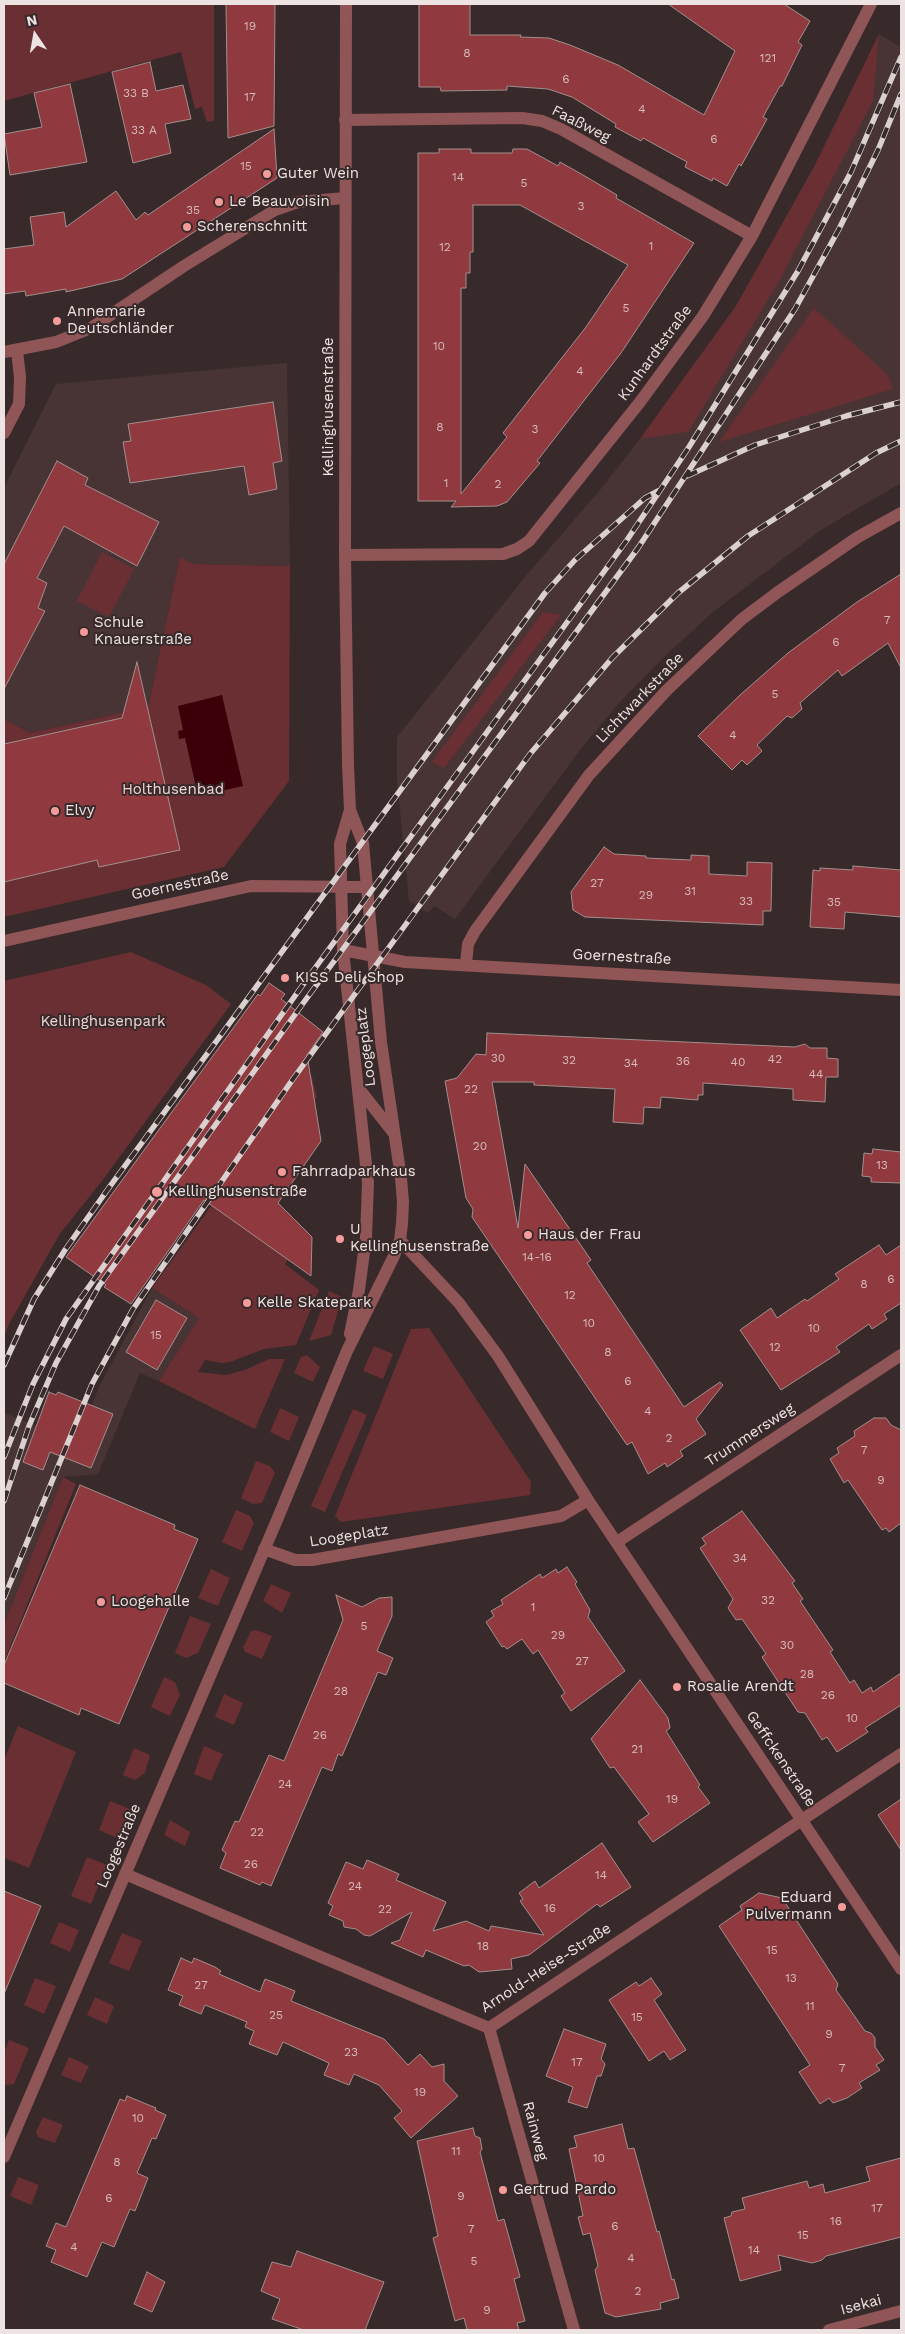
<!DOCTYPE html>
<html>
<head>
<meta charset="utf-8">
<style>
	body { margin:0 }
	#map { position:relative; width:905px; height:2334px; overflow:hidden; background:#382a2a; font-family:"Work Sans",sans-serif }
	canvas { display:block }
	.frame { position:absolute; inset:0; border:5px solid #ede3e3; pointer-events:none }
	.north { position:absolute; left:10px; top:10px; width:50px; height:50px; -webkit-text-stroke:4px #382a2a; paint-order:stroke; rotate:348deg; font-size:14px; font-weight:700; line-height:20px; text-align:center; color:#ede3e3 }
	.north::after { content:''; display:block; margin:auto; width:18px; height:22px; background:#ede3e3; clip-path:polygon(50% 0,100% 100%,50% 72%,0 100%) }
</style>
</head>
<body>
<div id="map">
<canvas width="905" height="2334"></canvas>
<div class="frame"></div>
<div class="north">N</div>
</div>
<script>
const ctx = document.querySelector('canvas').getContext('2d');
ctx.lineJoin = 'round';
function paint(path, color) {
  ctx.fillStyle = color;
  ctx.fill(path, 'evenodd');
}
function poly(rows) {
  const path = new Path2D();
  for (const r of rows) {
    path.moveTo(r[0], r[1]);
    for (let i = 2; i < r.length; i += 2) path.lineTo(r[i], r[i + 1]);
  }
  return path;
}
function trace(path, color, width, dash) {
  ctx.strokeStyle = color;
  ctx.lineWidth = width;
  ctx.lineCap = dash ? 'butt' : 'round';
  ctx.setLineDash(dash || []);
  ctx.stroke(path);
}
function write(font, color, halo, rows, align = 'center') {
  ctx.font = font + ' "Work Sans",sans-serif';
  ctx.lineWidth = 4;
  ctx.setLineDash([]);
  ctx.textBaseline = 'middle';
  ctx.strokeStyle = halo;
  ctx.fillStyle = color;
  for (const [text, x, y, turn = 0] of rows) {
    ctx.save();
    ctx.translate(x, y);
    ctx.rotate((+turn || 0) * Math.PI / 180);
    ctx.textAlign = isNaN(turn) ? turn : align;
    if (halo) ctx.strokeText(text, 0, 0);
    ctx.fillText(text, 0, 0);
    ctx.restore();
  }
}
paint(poly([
	[879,34,901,47,901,483,821,530,713,612,666,655,620,702,580,750,455,919,434,906,428,913,409,901,397,780,397,737,529,572,600,490,640,439,736,306,814,167],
	[287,363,290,566,193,564,180,557,148,707,30,733,4,719,4,488,56,384],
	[152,1288,199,1318,159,1381,140,1373,98,1474,63,1477,4,1624,4,1413,77,1441,100,1385]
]), '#483434');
paint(poly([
	[4,4,214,4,214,121,207,122,202,107,195,109,181,52,4,101],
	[879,34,873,101,778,283,688,432,640,439,736,306,814,167],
	[814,308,888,375,893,389,719,442],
	[102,552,134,569,109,617,77,601],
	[180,557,193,564,290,566,289,781,224,867,4,917,4,719,30,733,148,707],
	[543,612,561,615,444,768,432,762],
	[131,952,206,985,231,1004,102,1181,59,1235,9,1324,4,1337,4,981],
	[307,1073,312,1077,317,1097,230,1218,288,1259,285,1264,319,1290,296,1345,264,1349,230,1362,222,1363,205,1360,198,1372,226,1375,245,1370,269,1359,285,1359,255,1429,159,1381,199,1318,152,1288],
	[329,1291,342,1297,331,1335,309,1341],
	[429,1328,531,1482,530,1495,341,1522,335,1516,411,1329],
	[374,1346,393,1354,383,1379,363,1371],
	[307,1355,320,1367,313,1382,294,1373,301,1357],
	[280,1408,299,1417,289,1441,270,1432],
	[353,1409,367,1415,325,1512,311,1506],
	[256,1461,270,1466,275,1473,262,1503,253,1504,241,1498],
	[63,1477,76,1484,4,1662,4,1624],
	[236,1510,250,1516,254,1523,242,1551,222,1542],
	[211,1569,230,1578,218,1606,198,1598],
	[271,1584,291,1593,282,1613,263,1601],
	[190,1616,211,1624,198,1653,186,1658,175,1653],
	[256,1630,272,1636,262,1659,245,1652,243,1648,251,1631],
	[164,1677,175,1682,180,1695,170,1716,151,1707],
	[224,1694,243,1703,234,1725,215,1717],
	[18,1726,76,1752,29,1868,4,1858,4,1760],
	[204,1746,223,1754,211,1781,194,1774],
	[134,1748,150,1755,145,1773,135,1780,123,1775],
	[110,1801,132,1810,119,1839,99,1830],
	[170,1820,190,1832,185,1846,164,1835],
	[87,1857,107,1865,91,1904,71,1896],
	[59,1922,79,1930,70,1952,50,1943],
	[122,1933,142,1941,129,1971,109,1963],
	[35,1978,56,1986,44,2014,24,2005],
	[95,1997,114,2006,107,2024,87,2015],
	[9,2040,29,2048,14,2084,7,2085,4,2084,4,2053],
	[69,2057,89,2066,81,2083,61,2075],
	[43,2117,63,2125,55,2143,38,2137,36,2132],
	[18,2177,39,2185,31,2205,10,2196]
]), '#6a2f32');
paint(poly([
	[222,695,243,786,198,796,185,738,179,739,178,731,183,730,178,706]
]), '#3b0007');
const building = poly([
	[226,4,275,4,274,126,228,138,226,4],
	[419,4,470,4,470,35,521,35,520,37,549,38,570,45,618,65,704,115,735,51,668,4,784,4,810,21,798,42,802,45,782,86,780,86,763,117,767,119,741,166,739,164,727,186,713,178,712,181,685,167,687,162,643,138,641,141,615,127,616,124,572,97,548,89,507,86,507,90,441,91,440,87,419,87,419,4],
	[150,62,156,91,183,85,191,119,165,124,171,153,133,163,112,72,150,62],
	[70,84,87,162,10,175,4,134,42,127,34,93,70,84],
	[274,129,277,178,122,279,66,292,66,289,26,296,25,291,4,294,4,249,34,245,30,217,64,212,66,227,116,191,136,220,145,212,148,215,274,129],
	[439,149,471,149,471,153,512,153,513,149,527,149,558,166,560,162,583,175,617,195,616,198,694,243,621,353,537,461,540,463,507,502,497,506,451,507,456,501,418,501,418,153,439,153,439,149],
	[473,205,520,205,628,265,586,327,503,433,507,437,461,494,461,288,466,288,466,273,470,273,470,252,473,252,473,205],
	[273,402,282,461,273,463,277,489,249,495,244,466,130,483,123,442,131,441,128,424,273,402],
	[57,461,88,478,85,485,159,522,137,566,64,526,37,578,47,583,38,608,45,611,4,689,4,564,57,461],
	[901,574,901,668,888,643,842,676,838,670,800,703,802,709,792,718,787,716,757,745,762,751,747,765,742,760,732,770,698,736,740,695,788,653,857,602,901,574],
	[137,662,180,850,99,867,97,860,4,882,4,744,122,718,137,662],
	[604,847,614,854,646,856,646,858,691,860,691,855,709,856,709,874,747,876,747,862,772,863,771,911,763,911,763,925,585,917,573,910,571,892,604,847],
	[853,866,901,870,901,917,845,912,844,929,810,927,813,870,820,871,820,868,853,870,853,866],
	[269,983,285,994,281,999,323,1032,307,1055,321,1141,278,1203,312,1237,311,1276,204,1200,131,1304,104,1287,106,1285,66,1257,258,994,260,996,269,983],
	[487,1033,795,1047,805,1044,810,1048,827,1048,827,1058,838,1059,838,1077,826,1077,825,1102,793,1100,793,1089,703,1083,703,1095,698,1095,698,1100,661,1097,660,1108,644,1107,643,1124,613,1122,615,1089,534,1085,534,1082,492,1082,518,1228,525,1164,591,1260,587,1263,684,1407,720,1382,723,1385,696,1419,706,1434,680,1451,683,1456,667,1467,665,1463,648,1474,632,1442,627,1445,472,1217,473,1209,466,1198,445,1081,457,1078,476,1054,486,1055,487,1033],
	[873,1149,901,1152,901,1183,871,1182,871,1177,862,1176,864,1153,872,1154,873,1149],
	[879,1245,886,1255,901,1245,901,1303,884,1314,887,1319,872,1329,869,1324,836,1347,840,1352,781,1390,740,1330,771,1308,777,1318,805,1299,807,1301,839,1279,835,1274,879,1245],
	[156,1300,187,1318,157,1370,126,1352,156,1300],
	[49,1392,56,1395,58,1392,113,1414,91,1468,50,1452,43,1470,23,1462,49,1392],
	[874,1418,886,1418,891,1425,901,1430,901,1523,889,1532,886,1528,882,1530,848,1480,844,1483,830,1459,839,1453,837,1448,855,1436,854,1431,874,1418],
	[80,1485,175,1525,174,1529,198,1539,119,1724,81,1708,79,1715,4,1683,4,1665,80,1485],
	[742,1511,795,1581,792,1583,803,1599,800,1601,833,1650,830,1652,850,1683,854,1680,862,1693,871,1687,873,1692,901,1673,901,1705,865,1728,868,1732,837,1752,827,1737,822,1740,805,1713,798,1712,762,1657,766,1654,742,1619,736,1620,728,1608,733,1599,700,1548,706,1544,702,1538,742,1511],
	[567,1567,577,1582,575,1584,590,1610,588,1617,625,1671,571,1711,561,1696,565,1693,538,1650,533,1654,522,1639,507,1649,504,1646,502,1647,486,1622,494,1616,491,1611,503,1604,501,1600,540,1574,542,1578,556,1569,558,1573,567,1567],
	[336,1595,362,1607,379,1598,392,1597,392,1616,377,1651,393,1658,386,1675,378,1672,342,1756,338,1754,332,1771,322,1767,271,1886,262,1882,260,1885,220,1868,226,1853,222,1850,235,1821,239,1822,269,1755,284,1761,343,1620,336,1595],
	[640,1680,668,1718,670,1728,666,1731,700,1785,698,1787,710,1803,653,1842,638,1822,649,1814,614,1767,610,1768,591,1739,640,1680],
	[901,1799,901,1850,878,1815,901,1799],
	[602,1843,631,1887,600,1907,597,1904,529,1955,511,1959,512,1969,479,1972,469,1965,464,1966,426,1950,423,1957,391,1943,400,1940,412,1912,370,1936,364,1935,356,1929,344,1927,343,1921,329,1915,333,1906,328,1903,346,1862,363,1869,367,1860,399,1874,396,1880,446,1902,433,1931,466,1921,489,1931,491,1926,544,1935,520,1901,523,1899,519,1893,535,1881,539,1888,602,1843],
	[4,1891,41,1906,4,1994,4,1891],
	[759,1893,782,1898,838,1984,836,1990,865,2031,871,2033,875,2038,875,2047,884,2060,876,2065,880,2070,859,2083,862,2088,847,2098,833,2103,829,2098,820,2104,799,2072,810,2065,719,1926,742,1910,740,1906,759,1893],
	[181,1958,192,1963,194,1958,215,1967,221,1971,219,1974,260,1992,265,1979,295,1991,291,2001,384,2039,408,2065,420,2054,432,2067,444,2064,444,2081,458,2096,411,2138,394,2118,402,2111,379,2085,354,2074,349,2085,324,2075,329,2063,283,2042,277,2055,249,2044,254,2031,245,2027,247,2022,205,2005,201,2014,179,2005,183,1996,168,1990,181,1958],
	[651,1978,662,1994,654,2000,686,2050,670,2060,664,2051,649,2061,609,2000,636,1982,639,1986,651,1978],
	[564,2029,606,2044,601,2059,605,2064,601,2076,597,2076,587,2108,568,2102,573,2087,546,2076,564,2029],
	[127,2096,156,2108,155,2110,166,2115,156,2139,152,2138,137,2173,148,2178,135,2211,130,2209,114,2247,102,2242,87,2277,51,2262,56,2250,46,2246,56,2223,66,2227,120,2099,125,2101,127,2096],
	[622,2124,628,2149,634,2148,657,2232,659,2231,672,2280,674,2279,679,2298,660,2303,661,2309,616,2317,605,2313,595,2270,598,2266,590,2233,583,2235,578,2217,583,2216,569,2149,577,2147,574,2136,622,2124],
	[473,2128,475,2136,480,2138,482,2149,480,2152,498,2221,504,2219,520,2277,514,2279,525,2321,517,2323,519,2330,467,2330,464,2318,455,2321,433,2238,438,2236,417,2141,473,2128],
	[901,2158,901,2237,826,2256,822,2260,812,2263,778,2255,781,2270,740,2281,724,2218,731,2216,732,2212,745,2209,742,2198,807,2181,809,2188,823,2184,825,2193,870,2181,866,2167,901,2158],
	[297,2251,384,2282,365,2330,304,2330,272,2319,280,2299,261,2291,272,2262,291,2267,297,2251],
	[147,2272,165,2282,152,2312,134,2304,147,2272]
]);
paint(building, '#903a3f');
trace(building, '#a18f8e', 1);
trace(poly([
	[345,120,522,118,542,121,561,129,752,236],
	[4,352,56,342,91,328,184,266,275,210,298,202,345,198],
	[4,433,19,404,20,377,17,351],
	[345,555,503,554,517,549,529,541,640,402,703,316,752,236,871,4],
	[350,810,340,844,343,950,368,1183,366,1237,359,1290,350,1334],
	[4,941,251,886,367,887],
	[343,950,405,962,901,990],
	[466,964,468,944,475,931,589,775,667,690,742,619,778,592,858,537,901,513],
	[359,1089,393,1132],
	[400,1240,459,1303,498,1356,588,1500,901,1969],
	[617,1542,901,1355],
	[264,1549,295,1560,312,1560,561,1516,588,1500],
	[125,1874,489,2028],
	[489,2028,901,1754],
	[489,2028,574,2330],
	[4,2157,277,1520,347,1351,394,1256,400,1240,402,1224,403,1202,401,1178,381,1042,363,843,350,810,348,765,345,555,346,4],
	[829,2330,901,2311]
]), '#905556', 12);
const rail = poly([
	[687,476,755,445,846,416,901,402],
	[4,1365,34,1299,65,1250,108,1189,545,593,575,560,645,498,658,491],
	[4,1457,33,1384,66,1319,302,986,627,540,689,447,798,271,851,172,901,57],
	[4,1501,29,1426,56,1363,99,1286,304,1002,638,548,795,309,839,229,878,150,901,94],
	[4,1598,92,1384,133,1309,293,1079,530,754,613,657,678,593,748,536,876,453,901,441]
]);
trace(rail, '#dad0d0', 5.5);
trace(rail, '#382a2a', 4, [11]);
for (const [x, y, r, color] of [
	[267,174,5,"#f59b9c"],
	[219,202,5,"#f59b9c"],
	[187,227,5,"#f59b9c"],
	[57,321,5,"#f59b9c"],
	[84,632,5,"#f59b9c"],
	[55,811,5,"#f59b9c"],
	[285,978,5,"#f59b9c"],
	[282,1172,5,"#f59b9c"],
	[157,1192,6,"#f59b9c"],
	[528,1235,5,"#f59b9c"],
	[340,1239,5,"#f59b9c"],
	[247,1303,5,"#f59b9c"],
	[101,1602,5,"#f59b9c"],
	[677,1687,5,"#f59b9c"],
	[842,1907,5,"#f59b9c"],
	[503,2190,5,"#f59b9c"]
]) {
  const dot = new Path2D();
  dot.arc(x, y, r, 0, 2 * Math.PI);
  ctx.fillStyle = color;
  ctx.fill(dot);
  trace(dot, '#382a2a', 2);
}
write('12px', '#d6b9ba', null, [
	["19",250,26],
	["8",467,53],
	["121",768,58],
	["6",566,79],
	["33 B",136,93],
	["17",250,97],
	["4",642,109],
	["33 A",144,130],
	["6",714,139],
	["15",246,166],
	["14",458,177],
	["5",524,183],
	["3",581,206],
	["35",193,210],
	["1",651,246],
	["12",445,247],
	["5",626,308],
	["10",439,346],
	["4",580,371],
	["8",440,427],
	["3",535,429],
	["1",446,483],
	["2",498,484],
	["7",887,620],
	["6",836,642],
	["5",775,694],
	["4",733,735],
	["27",597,883],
	["31",690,891],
	["29",646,895],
	["33",746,901],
	["35",834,902],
	["30",498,1058],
	["42",775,1059],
	["32",569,1060],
	["36",683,1061],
	["40",738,1062],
	["34",631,1063],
	["44",816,1074],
	["22",471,1089],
	["20",480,1146],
	["13",882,1165],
	["14-16",537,1257],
	["6",891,1279],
	["8",864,1284],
	["12",570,1295],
	["10",589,1323],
	["10",814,1328],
	["15",156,1335],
	["12",775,1347],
	["8",608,1352],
	["6",628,1381],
	["4",648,1411],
	["2",669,1438],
	["7",864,1450],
	["9",881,1480],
	["34",740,1558],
	["32",768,1600],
	["1",533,1607],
	["5",364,1626],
	["29",558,1635],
	["30",787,1645],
	["27",582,1661],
	["28",807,1674],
	["28",341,1691],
	["26",828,1695],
	["10",852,1718],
	["26",320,1735],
	["21",637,1749],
	["24",285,1784],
	["19",672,1799],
	["22",257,1832],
	["26",251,1864],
	["14",601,1875],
	["24",355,1886],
	["16",550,1908],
	["22",385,1909],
	["18",483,1946],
	["15",772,1950],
	["13",791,1978],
	["27",201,1985],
	["11",810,2006],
	["25",276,2015],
	["15",637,2017],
	["9",829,2034],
	["23",351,2052],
	["17",577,2062],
	["7",842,2068],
	["19",420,2092],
	["10",138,2118],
	["11",456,2151],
	["10",599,2158],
	["8",117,2162],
	["9",461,2196],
	["6",109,2198],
	["17",877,2208],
	["16",836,2221],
	["6",615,2226],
	["7",471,2229],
	["15",803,2235],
	["4",74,2247],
	["14",754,2250],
	["4",631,2258],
	["5",474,2261],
	["2",638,2291],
	["9",487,2310]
]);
write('15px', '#ede3e3', '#382a2a', [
	["Faaßweg",581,124,27],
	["Kunhardtstraße",655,353,-54],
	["Kellinghusenstraße",329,407,-90],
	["Lichtwarkstraße",640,698,-46],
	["Goernestraße",180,885,-12],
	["Goernestraße",622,957,3],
	["Loogeplatz",366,1047,-97],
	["Trummersweg",750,1435,-33],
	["Loogeplatz",349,1536,-9],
	["Geffckenstraße",781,1759,56],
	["Loogestraße",119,1846,-67],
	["Arnold-Heise-Straße",546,1968,-33],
	["Rainweg",535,2131,75],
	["Isekai",861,2305,-15]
]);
write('15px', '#ede3e3', '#382a2a', [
	["Guter Wein",277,174],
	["Le Beauvoisin",229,202],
	["Scherenschnitt",197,227],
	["Annemarie",67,312],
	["Deutschländer",67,329],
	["Schule",94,623],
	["Knauerstraße",94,640],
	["Elvy",65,811],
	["KISS Deli Shop",295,978],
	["Fahrradparkhaus",292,1172],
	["Kellinghusenstraße",168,1192],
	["U",350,1230],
	["Kellinghusenstraße",350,1247],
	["Haus der Frau",538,1235],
	["Kelle Skatepark",257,1303],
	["Loogehalle",111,1602],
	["Rosalie Arendt",687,1687],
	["Eduard",832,1898,"right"],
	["Pulvermann",832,1915,"right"],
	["Gertrud Pardo",513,2190]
], 'left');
write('15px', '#efd5d4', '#382a2a', [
	["Holthusenbad",173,790],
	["Kellinghusenpark",103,1022]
]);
</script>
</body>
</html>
